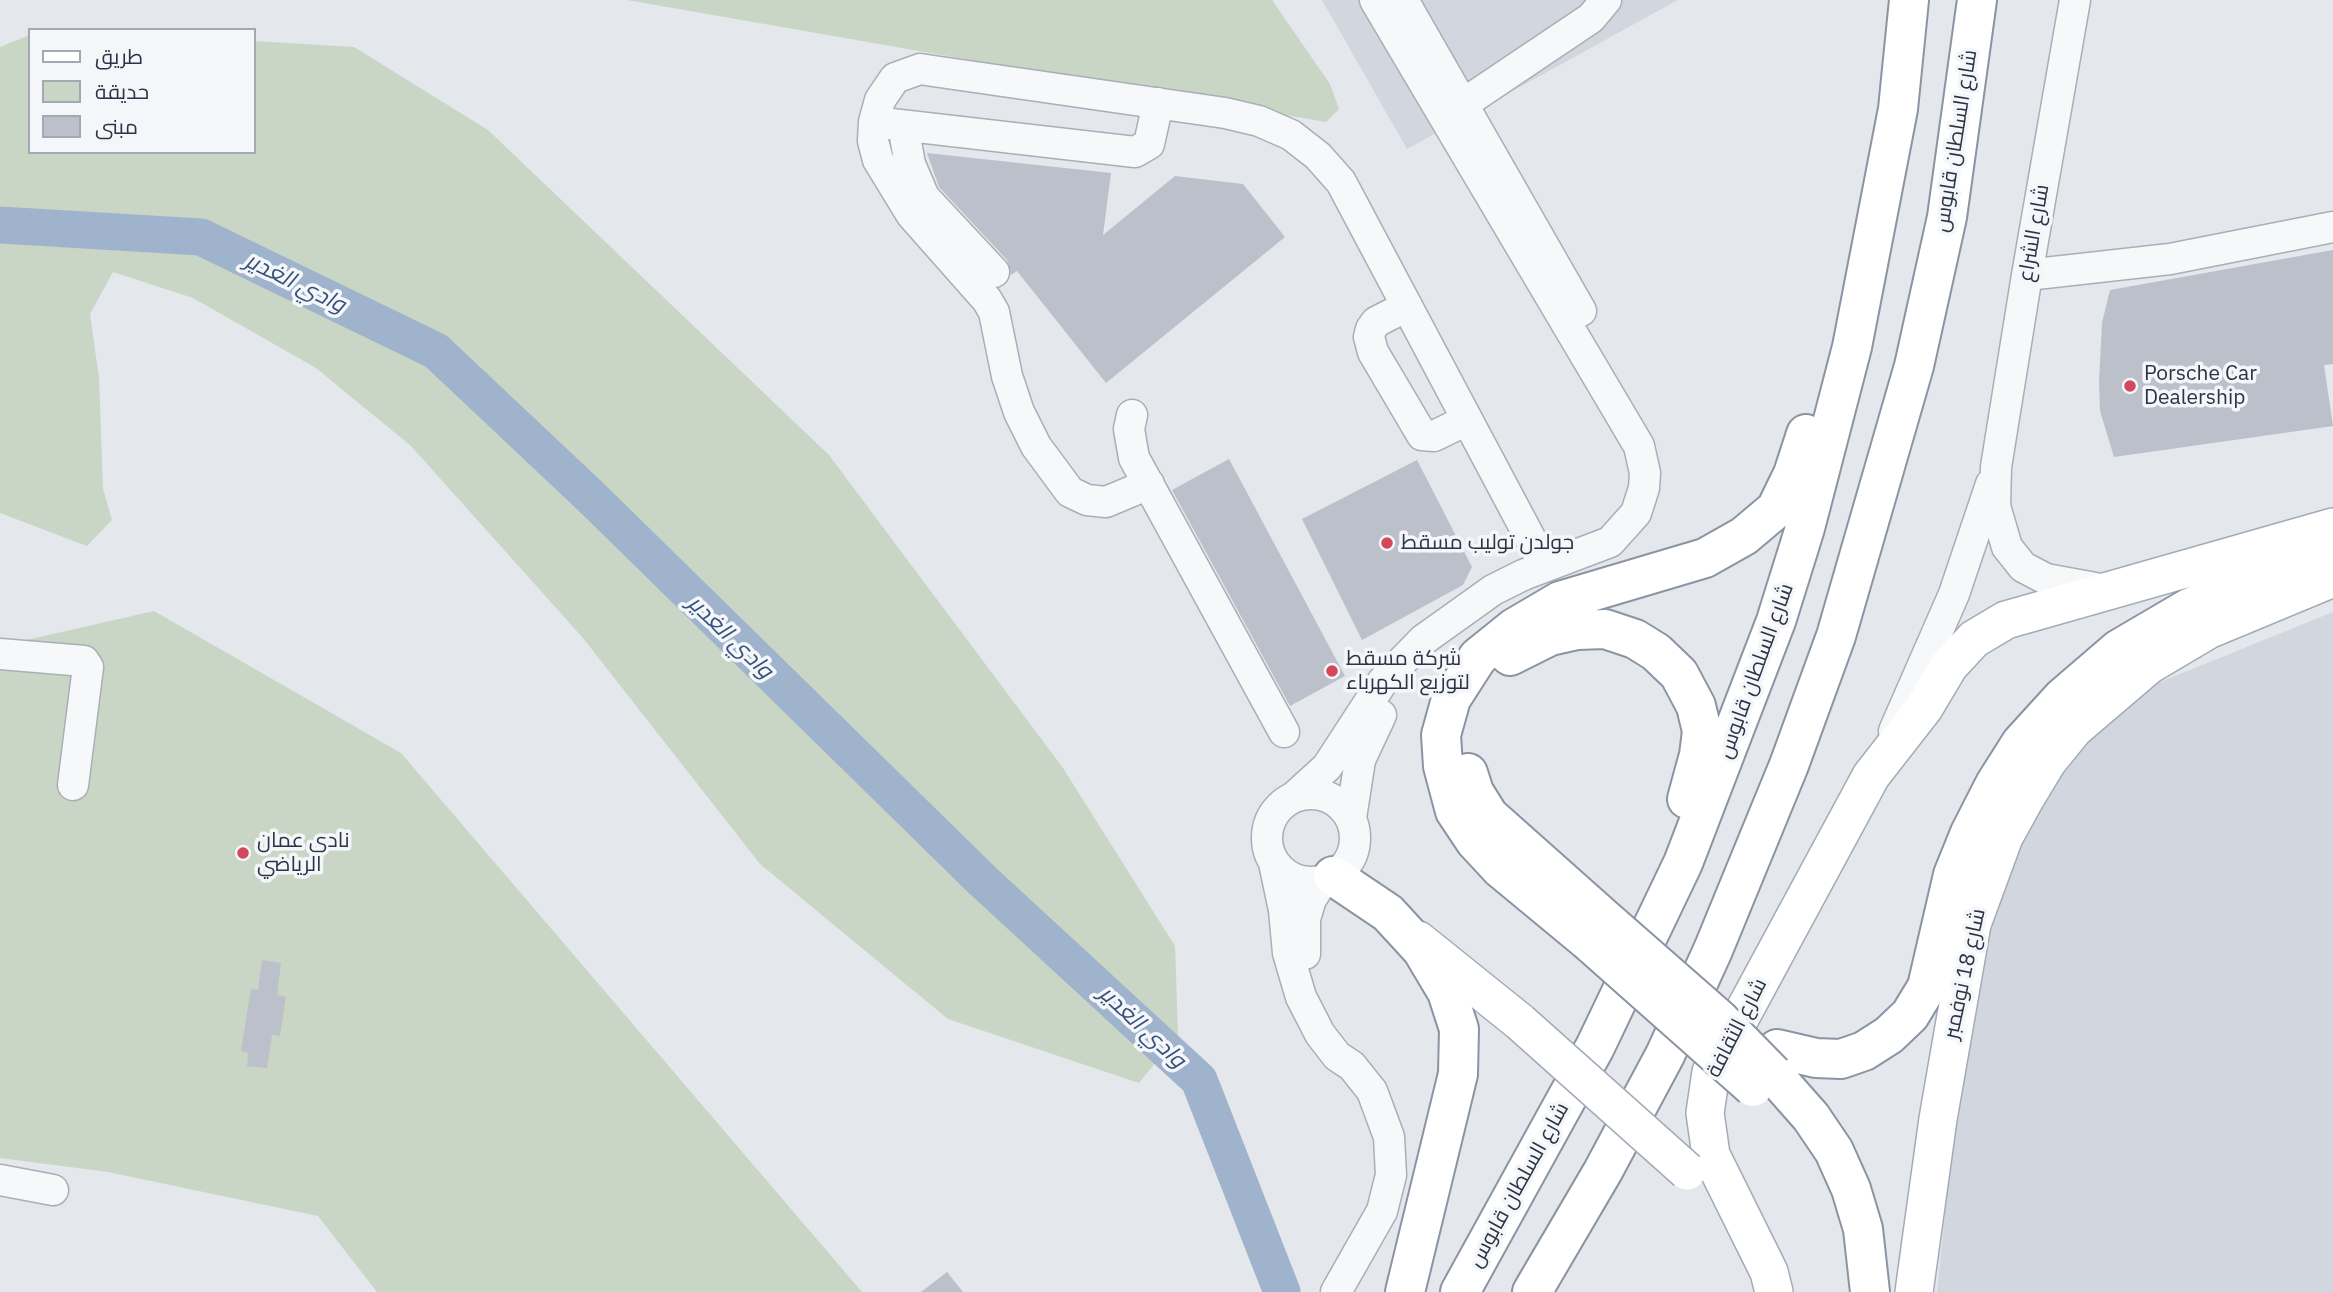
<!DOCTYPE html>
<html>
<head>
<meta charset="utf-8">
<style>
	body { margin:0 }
	#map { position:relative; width:2333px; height:1292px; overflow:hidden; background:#e4e7ec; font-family:"IBM Plex Sans",Cairo,sans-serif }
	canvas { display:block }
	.legend { position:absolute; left:28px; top:28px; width:228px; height:126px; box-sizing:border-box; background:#f4f6f9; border:2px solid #a4a8b1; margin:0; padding:9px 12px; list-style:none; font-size:21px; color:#2b3445 }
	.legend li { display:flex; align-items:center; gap:14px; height:35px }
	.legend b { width:35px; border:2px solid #a4a8b1 }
</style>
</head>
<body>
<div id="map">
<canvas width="2333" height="1292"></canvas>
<ul class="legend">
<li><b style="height:9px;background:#fff"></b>طريق</li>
<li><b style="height:19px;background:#c9d6c5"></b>حديقة</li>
<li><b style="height:19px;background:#bbc0ca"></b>مبنى</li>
</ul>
</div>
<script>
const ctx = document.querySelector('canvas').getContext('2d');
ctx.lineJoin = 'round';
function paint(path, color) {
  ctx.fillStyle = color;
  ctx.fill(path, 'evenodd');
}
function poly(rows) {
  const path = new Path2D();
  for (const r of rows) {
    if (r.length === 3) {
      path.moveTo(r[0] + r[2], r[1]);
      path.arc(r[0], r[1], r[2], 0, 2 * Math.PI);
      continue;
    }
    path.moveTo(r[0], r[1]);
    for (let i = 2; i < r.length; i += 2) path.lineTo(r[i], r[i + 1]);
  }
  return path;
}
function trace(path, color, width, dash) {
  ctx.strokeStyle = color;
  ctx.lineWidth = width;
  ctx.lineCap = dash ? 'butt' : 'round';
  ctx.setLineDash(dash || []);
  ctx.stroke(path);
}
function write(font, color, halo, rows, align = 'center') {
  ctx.font = font + ' "IBM Plex Sans",Cairo,sans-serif';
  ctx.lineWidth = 7;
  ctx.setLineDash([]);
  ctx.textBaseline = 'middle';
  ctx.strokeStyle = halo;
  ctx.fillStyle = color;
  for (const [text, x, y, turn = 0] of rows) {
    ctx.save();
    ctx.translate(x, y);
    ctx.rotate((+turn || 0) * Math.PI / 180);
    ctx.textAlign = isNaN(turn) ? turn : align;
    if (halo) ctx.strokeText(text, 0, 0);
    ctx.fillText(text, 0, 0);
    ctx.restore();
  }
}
paint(poly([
	[1322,0,1678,0,1407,149],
	[2333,612,2333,1292,1937,1292,1966,1008,2001,862,2073,753,2143,689]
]), '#d2d6de');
paint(poly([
	[627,0,1272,0,1330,84,1339,109,1326,122],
	[30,35,30,152,254,152,254,41,354,47,488,130,829,455,1063,768,1175,946,1178,1035,1139,1083,948,1019,760,864,583,638,411,446,316,368,193,298,113,272,90,314,99,378,103,489,112,520,87,546,0,513,0,47],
	[154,611,401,753,862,1292,377,1292,318,1216,108,1172,0,1158,0,646]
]), '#c9d6c5');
trace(poly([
	[0,225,201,237,436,351,590,496,983,881,1199,1080,1282,1292]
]), '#9fb4cc', 37);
paint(poly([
	[927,153,1111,173,1103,235,1175,176,1243,184,1285,237,1106,383,1017,271,1011,275,1007,260,939,187],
	[2333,250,2333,364,2324,365,2333,426,2114,457,2100,411,2099,381,2102,323,2110,290],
	[1229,459,1345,676,1290,706,1172,490],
	[1417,460,1472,567,1463,585,1362,640,1302,519],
	[262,960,281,963,277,995,286,997,280,1036,272,1035,267,1068,247,1066,248,1053,241,1051,251,989,258,990],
	[947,1272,963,1292,921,1292]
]), '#bbc0ca');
const minor = poly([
	[1403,0,1581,311],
	[2075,0,2027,275,1996,467,1995,506,2007,547,2023,567,2046,579,2106,590],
	[1463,104,1591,18,1606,0],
	[874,122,1135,152,1149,144,1158,103],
	[903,126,910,164,924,197,994,272],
	[2027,275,2170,259,2333,227],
	[1407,306,1376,322,1371,329,1369,337,1373,352,1422,435,1434,436,1467,420],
	[1132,415,1129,429,1134,458,1284,732],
	[1149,484,1106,502,1087,500,1070,492,1036,446,1019,412,1007,376,994,312,987,300,911,214,878,160,873,141,874,122,880,100,895,78,920,69,933,71,1225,113,1259,121,1291,135,1318,156,1341,182,1545,566],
	[0,654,84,661,88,667,73,785],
	[1894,731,1954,594,1991,484],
	[1311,838,44],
	[1294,797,1327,767,1383,681,1423,640,1493,590,1523,575,1610,542,1636,513,1644,488,1645,473,1639,446,1375,0],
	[1351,818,1360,760,1381,715],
	[1274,863,1284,910,1288,953,1301,997,1320,1034,1337,1056,1352,1066,1372,1091,1389,1137,1391,1175,1382,1211,1336,1292],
	[1305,954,1305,919,1311,899,1323,881],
	[0,1180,53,1190]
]);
const major = poly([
	[1418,940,1520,1022],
	[1774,1292,1769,1272,1711,1155,1705,1113,1711,1072,1871,776,1924,708,1949,666,1974,639,2006,620,2333,527],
	[1914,1292,1938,1119,1972,924,2004,837,2025,799,2048,761,2074,729,2149,665,2208,630,2333,578]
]);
const highway = poly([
	[1510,656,1550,636,1577,630,1605,629,1635,639,1656,652,1679,674,1696,706,1702,731,1699,755,1687,799],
	[1468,773,1474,792,1489,816,1598,913],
	[1333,876,1388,913,1422,950,1447,992,1459,1029,1458,1074,1405,1292],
	[1587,940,1500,868,1475,841,1455,811,1443,766,1441,735,1451,699,1478,657,1514,628,1560,601,1705,558,1744,536,1776,509,1793,474,1806,434],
	[1777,1049,1816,1058,1841,1059,1864,1051,1889,1035,1910,1015,1927,987,1953,875,1970,833,1995,784,2021,743,2062,698,2119,649,2189,608,2333,545],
	[1773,1074,1811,1117,1834,1151,1851,1189,1863,1229,1870,1292],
	[1460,1292,1595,1047,1683,863,1776,621,1805,528,1852,347,1898,109,1909,0],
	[1532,1292,1603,1171,1665,1055,1713,950,1789,765,1836,636,1914,366,1947,217,1977,0]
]);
trace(minor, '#a9aeb7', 33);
trace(major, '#a3abb8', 40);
trace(highway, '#8b94a3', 42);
trace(minor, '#f7f8fa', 30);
trace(major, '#fff', 37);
trace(highway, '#fff', 38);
const majorBridge = poly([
	[1520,1022,1687,1171]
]);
const highwayBridge = poly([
	[1598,913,1719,1019,1773,1074],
	[1587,940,1753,1087]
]);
trace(majorBridge, '#a3abb8', 40, []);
trace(highwayBridge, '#8b94a3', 42, []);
trace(majorBridge, '#fff', 37);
trace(highwayBridge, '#fff', 38);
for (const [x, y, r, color] of [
	[2130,386,7,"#d1495b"],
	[1387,543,7,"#d1495b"],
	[1332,671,7,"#d1495b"],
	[243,853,7,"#d1495b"]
]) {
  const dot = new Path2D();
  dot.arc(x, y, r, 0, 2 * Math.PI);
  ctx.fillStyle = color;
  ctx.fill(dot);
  trace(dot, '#f4f6f9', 2.5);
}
write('21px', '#2b3445', '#f4f6f9', [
	["شارع السلطان قابوس",1956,141,-81],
	["شارع الشراع",2034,233,-80],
	["شارع السلطان قابوس",1756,671,-70],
	["شارع 18 نوفمبر",1965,974,-78],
	["شارع الثقافة",1737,1028,-63],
	["شارع السلطان قابوس",1519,1185,-61]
]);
write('21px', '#2b3445', '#f4f6f9', [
	["Porsche Car",2144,374],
	["Dealership",2144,398],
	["جولدن توليب مسقط",1401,543],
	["شركة مسقط",1346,659],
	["لتوزيع الكهرباء",1346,683],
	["نادي عمان",257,841],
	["الرياضي",257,865]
], 'left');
write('italic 23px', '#34527a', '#f4f6f9', [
	["وادي الغدير",295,283,26],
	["وادي الغدير",730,637,44],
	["وادي الغدير",1142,1027,43]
]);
</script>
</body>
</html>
